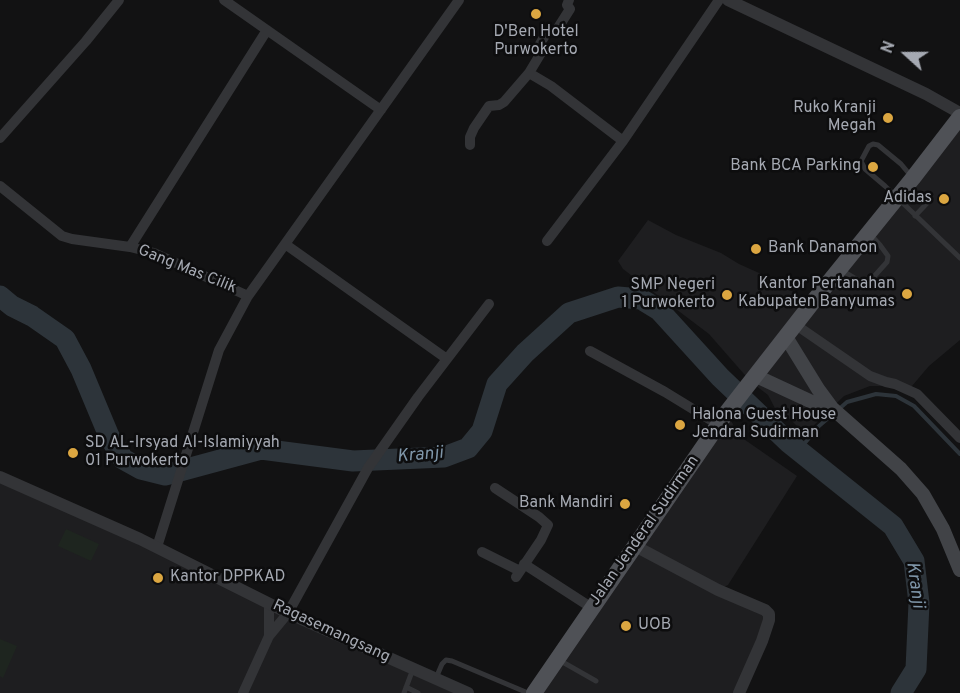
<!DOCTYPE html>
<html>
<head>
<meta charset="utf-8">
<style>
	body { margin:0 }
	#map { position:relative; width:960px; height:693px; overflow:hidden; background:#121213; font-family:Overpass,sans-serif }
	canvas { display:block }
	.north { position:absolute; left:876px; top:24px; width:60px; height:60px; -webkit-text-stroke:4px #0d0d0e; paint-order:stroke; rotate:291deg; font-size:16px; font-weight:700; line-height:24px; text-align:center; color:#a5a9b2 }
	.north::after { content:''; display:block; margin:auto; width:21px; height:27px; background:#a5a9b2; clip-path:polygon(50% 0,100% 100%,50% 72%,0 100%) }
</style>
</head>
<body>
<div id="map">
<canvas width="960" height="693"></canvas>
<div class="north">N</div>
</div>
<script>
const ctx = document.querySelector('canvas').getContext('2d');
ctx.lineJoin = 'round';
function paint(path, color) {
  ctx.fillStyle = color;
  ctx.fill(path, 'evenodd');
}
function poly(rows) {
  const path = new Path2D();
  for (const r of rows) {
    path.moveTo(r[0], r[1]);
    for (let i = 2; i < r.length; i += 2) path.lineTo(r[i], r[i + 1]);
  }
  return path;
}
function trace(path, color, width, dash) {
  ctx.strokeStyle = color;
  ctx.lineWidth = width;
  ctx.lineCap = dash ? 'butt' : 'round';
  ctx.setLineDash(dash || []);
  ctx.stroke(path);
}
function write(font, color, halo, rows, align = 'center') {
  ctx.font = font + ' Overpass,sans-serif';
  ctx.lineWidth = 5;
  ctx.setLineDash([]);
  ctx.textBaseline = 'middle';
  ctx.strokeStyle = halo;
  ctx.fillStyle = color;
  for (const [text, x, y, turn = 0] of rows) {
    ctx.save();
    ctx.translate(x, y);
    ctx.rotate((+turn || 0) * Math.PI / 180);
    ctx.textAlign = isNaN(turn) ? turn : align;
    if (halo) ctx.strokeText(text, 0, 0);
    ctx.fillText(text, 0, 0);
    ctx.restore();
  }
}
paint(poly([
	[960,117,960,340,929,366,906,393,888,386,870,386,844,396,805,434,790,419,777,412,768,395,751,382,709,334,623,269,618,261,648,220,676,235,721,253,739,264,768,277,812,303],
	[727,412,738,435,797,476,728,585,719,589,769,614,739,693,534,693],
	[0,479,468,693,0,693]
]), '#1e1e20');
paint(poly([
	[66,529,99,544,91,561,58,546],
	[0,639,17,646,3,678,0,676]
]), '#1e251f');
trace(poly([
	[839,409,847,402,876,394,896,396,914,406,960,454],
	[799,450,819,426,833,414]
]), '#2d343a', 4);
trace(poly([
	[0,296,12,306,32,316,65,339,81,369,109,436,123,459,141,469,165,475,261,449,353,461,444,457,468,448,482,431,497,384,525,353,569,313,618,297,641,299,659,310,720,377,788,442,893,526,914,561,919,603,916,669,901,693]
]), '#2d343a', 21);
trace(poly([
	[911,176,901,164,878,145,873,144,869,146,861,161,865,169,885,186,960,258],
	[915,216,930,200],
	[841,270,861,282,866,283,870,281,887,262,888,256,880,245,870,234],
	[559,660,596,681],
	[436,678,442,664,446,660,452,661,528,693],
	[406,687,418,693],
	[404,693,413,669]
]), '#333437', 5);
trace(poly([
	[224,0,381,110],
	[529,73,544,48,540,44,547,32,556,31,570,9,567,5,569,0],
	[0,138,86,41,119,0],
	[470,145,470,137,474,128,489,106,499,105,504,102,529,73,551,86,623,141],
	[0,186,62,236,72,239,130,247,154,253,248,296],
	[547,241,623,141,719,0],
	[130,247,267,30],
	[796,325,870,376,886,382,895,384,917,394,960,438],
	[590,351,665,392,719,425],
	[447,359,489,304],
	[495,488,539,517,548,525,541,540,516,577],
	[157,547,219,350,248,296,459,0],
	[482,552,520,571],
	[524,564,592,608],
	[269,636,269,604],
	[243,693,269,636,288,613,368,468,418,397,447,359,285,244]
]), '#333437', 10);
trace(poly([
	[728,0,926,94,960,113],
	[0,477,140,539,288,613,468,693],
	[635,546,718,590,765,610,769,614,769,620,762,641,739,693]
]), '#333437', 12);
trace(poly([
	[786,337,818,389,832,408,901,469,923,494,943,529,960,570],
	[756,376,812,402,832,408]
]), '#414347', 14);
trace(poly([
	[534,693,727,412,812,303,913,178,960,117]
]), '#4f5156', 16);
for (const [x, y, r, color] of [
	[536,14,6,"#dba641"],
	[888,118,6,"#dba641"],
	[873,167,6,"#dba641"],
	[944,199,6,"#dba641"],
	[756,249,6,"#dba641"],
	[907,294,6,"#dba641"],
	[727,295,6,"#dba641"],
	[680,425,6,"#dba641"],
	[73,453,6,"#dba641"],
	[625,504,6,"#dba641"],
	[158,578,6,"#dba641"],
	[626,626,6,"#dba641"]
]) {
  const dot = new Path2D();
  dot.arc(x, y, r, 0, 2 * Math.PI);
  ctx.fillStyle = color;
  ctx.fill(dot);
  trace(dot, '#0d0d0e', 2);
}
write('16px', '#a5a9b2', '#0d0d0e', [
	["D'Ben Hotel",536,33,"center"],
	["Purwokerto",536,51,"center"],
	["Ruko Kranji",876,109],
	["Megah",876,127],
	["Bank BCA Parking",861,167],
	["Adidas",932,199],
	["Bank Danamon",768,249,"left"],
	["Kantor Pertanahan",895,285],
	["Kabupaten Banyumas",895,303],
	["SMP Negeri",715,286],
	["1 Purwokerto",715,304],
	["Halona Guest House",692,416,"left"],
	["Jendral Sudirman",692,434,"left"],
	["SD AL-Irsyad Al-Islamiyyah",85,444,"left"],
	["01 Purwokerto",85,462,"left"],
	["Bank Mandiri",613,504],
	["Kantor DPPKAD",170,578,"left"],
	["UOB",638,626,"left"]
], 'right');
write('16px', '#a5a9b2', '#0d0d0e', [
	["Gang Mas Cilik",187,270,22],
	["Jalan Jenderal Sudirman",645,531,-55],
	["Ragasemangsang",331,632,25]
]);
write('italic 18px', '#7f96a9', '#0d0d0e', [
	["Kranji",420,456,-5],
	["Kranji",914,585,82]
]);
</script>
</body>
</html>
